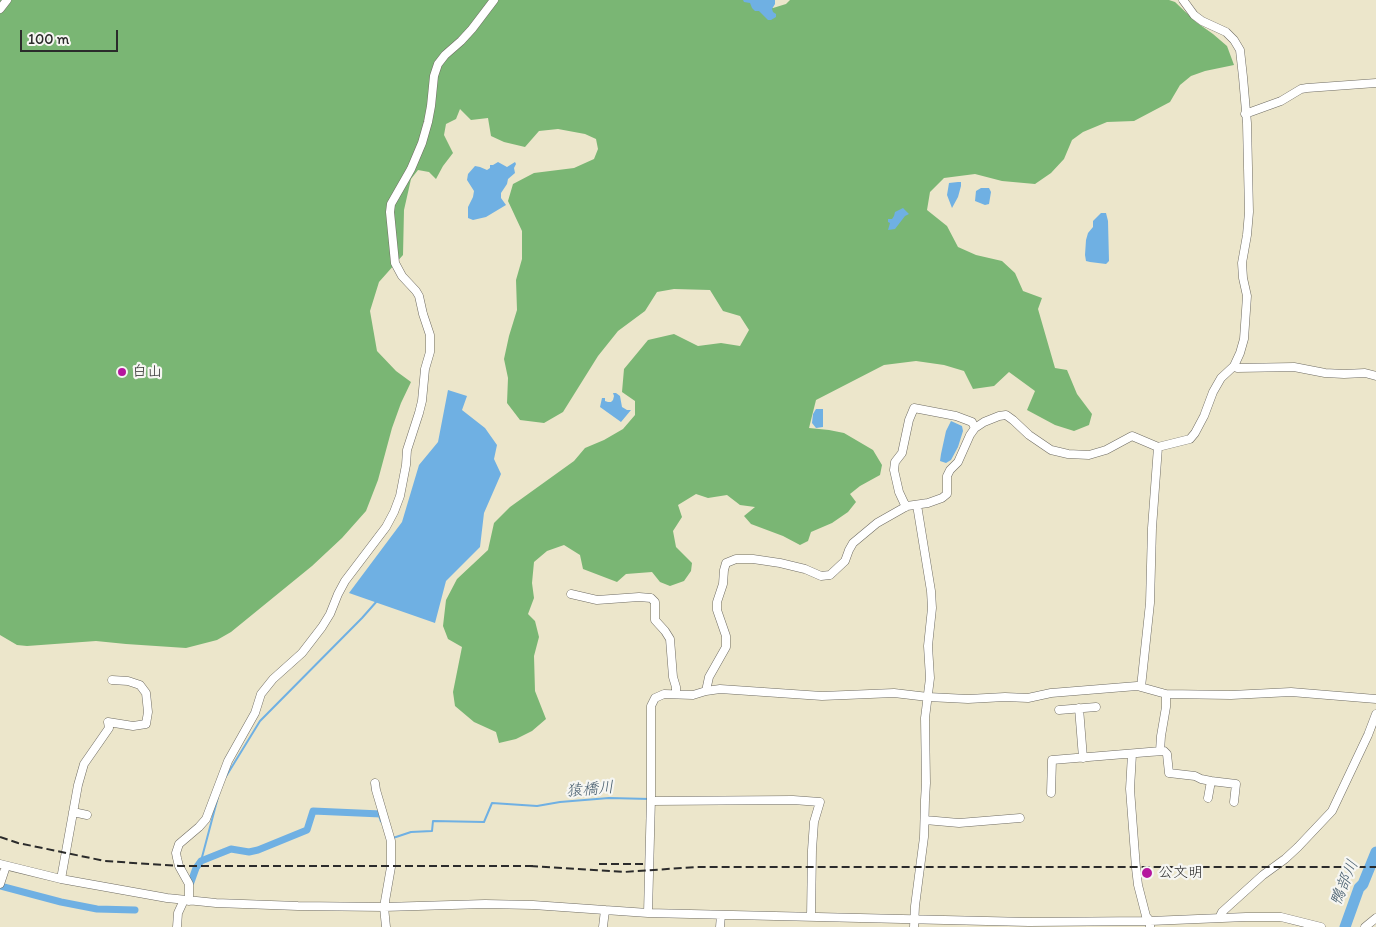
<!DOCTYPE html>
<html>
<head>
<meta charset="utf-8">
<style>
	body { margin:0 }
	#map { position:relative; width:1376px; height:927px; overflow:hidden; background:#ece6cb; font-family:Itim,sans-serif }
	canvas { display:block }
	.scale { position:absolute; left:20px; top:30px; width:98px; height:22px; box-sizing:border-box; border:2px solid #2b2b2b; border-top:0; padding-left:6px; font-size:15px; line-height:18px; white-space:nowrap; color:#2b2b2b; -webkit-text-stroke:4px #f6f6f2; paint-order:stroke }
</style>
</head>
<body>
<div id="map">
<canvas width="1376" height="927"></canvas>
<div class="scale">100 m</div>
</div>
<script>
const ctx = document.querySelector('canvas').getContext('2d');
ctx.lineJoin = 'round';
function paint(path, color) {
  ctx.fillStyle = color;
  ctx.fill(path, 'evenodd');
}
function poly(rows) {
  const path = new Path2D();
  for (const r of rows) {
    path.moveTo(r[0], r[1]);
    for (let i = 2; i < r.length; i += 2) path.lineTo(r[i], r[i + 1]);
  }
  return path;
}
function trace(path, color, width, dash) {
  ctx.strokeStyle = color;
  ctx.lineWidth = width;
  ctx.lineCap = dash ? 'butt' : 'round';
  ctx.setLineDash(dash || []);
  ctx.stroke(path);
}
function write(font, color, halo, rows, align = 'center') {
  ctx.font = font + ' Itim,"Klee One",sans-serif';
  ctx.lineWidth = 4.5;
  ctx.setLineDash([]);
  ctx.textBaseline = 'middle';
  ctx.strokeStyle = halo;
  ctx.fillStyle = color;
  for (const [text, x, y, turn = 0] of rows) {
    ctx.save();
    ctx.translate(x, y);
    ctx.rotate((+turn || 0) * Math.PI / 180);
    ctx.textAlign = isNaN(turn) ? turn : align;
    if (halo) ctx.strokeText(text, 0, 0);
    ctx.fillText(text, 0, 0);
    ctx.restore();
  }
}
paint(poly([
	[0,0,750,0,759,6,773,8,786,4,790,0,1169,0,1175,2,1196,22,1213,34,1227,46,1234,65,1205,71,1191,76,1180,85,1170,102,1134,121,1107,122,1083,132,1072,140,1064,159,1051,173,1035,184,1002,181,975,174,944,178,930,192,927,210,947,226,958,247,976,255,1002,261,1015,273,1023,291,1042,298,1038,309,1055,368,1067,370,1077,394,1092,414,1089,425,1074,431,1055,425,1027,410,1035,391,1009,372,994,386,973,389,964,371,944,365,916,361,884,365,816,400,809,428,829,430,844,433,873,450,882,465,880,475,860,486,850,494,856,502,848,512,832,523,811,532,808,541,800,545,783,536,751,524,744,516,755,507,740,505,727,495,708,498,696,494,678,505,682,517,673,531,676,547,692,563,691,571,684,581,670,586,660,582,652,572,626,574,617,582,583,569,580,555,564,545,547,551,534,562,532,583,534,598,528,614,535,621,539,637,534,656,535,691,546,719,532,731,516,739,499,743,496,732,474,722,455,706,453,692,462,647,448,639,443,626,446,600,457,579,488,550,494,523,510,507,574,461,585,448,604,440,623,429,635,415,635,401,622,392,624,369,648,340,674,334,698,346,721,343,740,346,749,330,740,316,723,311,710,290,674,289,657,292,645,311,618,331,598,356,563,412,544,423,520,420,507,403,508,378,504,359,509,336,517,310,516,280,522,259,522,231,508,201,513,184,534,173,574,168,594,159,598,149,596,139,585,134,558,129,539,131,525,147,504,142,491,136,488,118,471,120,460,109,456,119,446,124,444,135,453,153,443,166,436,179,429,172,418,170,411,179,404,210,403,255,379,282,370,311,377,351,396,371,411,382,401,403,392,428,378,480,366,511,342,538,312,566,231,632,217,640,186,648,126,644,96,641,27,646,17,645,0,635]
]), '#7ab674');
paint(poly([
	[743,0,775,0,775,4,772,9,773,12,776,14,776,17,771,20,768,20,759,11,755,11,752,8,750,3,744,2],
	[498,162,507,167,515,162,516,164,514,168,515,173,508,179,507,184,501,193,501,198,506,205,486,217,473,220,468,218,468,207,473,197,474,191,467,180,468,174,475,166,480,167,487,170,490,168,490,165,493,165],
	[958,182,961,182,961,186,958,197,952,208,947,195,949,183],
	[981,188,989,188,991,192,989,204,985,205,975,201,976,191],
	[903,208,909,214,905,216,895,229,888,230,890,223,888,222,888,219,892,219,894,216,895,212],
	[1101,213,1106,213,1108,221,1109,261,1106,264,1090,262,1086,261,1085,255,1086,240,1088,233,1093,227,1093,221],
	[448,390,467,396,462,410,485,428,497,445,494,459,501,474,484,513,480,547,446,581,435,623,349,593,402,522,419,465,438,442],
	[613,393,616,393,620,396,622,407,627,410,631,410,621,422,600,407,602,398,605,398,605,401,608,402,611,402,613,400,614,396],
	[816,409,823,409,823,427,816,428,812,423,813,414],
	[951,421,962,426,963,431,958,447,951,460,946,463,940,461,941,454,946,431]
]), '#6fb0e3');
trace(poly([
	[225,778,260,721,362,618,377,601],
	[393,838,411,832,432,831,433,821,484,822,492,803,537,806,560,802,609,798,650,799],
	[201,861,218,797]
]), '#6fb0e3', 2);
trace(poly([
	[191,882,196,868,201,861,231,849,249,852,258,850,307,830,313,811,381,814,383,820],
	[0,886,61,902,97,909,135,910]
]), '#6fb0e3', 7);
trace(poly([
	[1345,927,1359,888,1363,884,1376,852]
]), '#6fb0e3', 11);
const minor = poly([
	[0,9,7,0],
	[1245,114,1281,101,1301,89,1307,88,1376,83],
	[1234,366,1237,368,1294,367,1325,373,1344,374,1365,373,1376,376],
	[906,507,899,492,894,470,895,462,902,453,909,420,914,408,956,416,972,422,975,428],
	[571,594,597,600,639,597,651,598,655,602,655,620,665,631,670,639,673,677,676,687,676,694],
	[1141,687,1150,603,1152,528,1158,447],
	[706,691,709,677,726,647,726,636,717,610,717,602,723,584,724,570,726,563,736,559,753,559,780,563,805,569,821,576,830,575,845,561,849,550,853,543,877,523,907,506,928,503,942,498,947,494,947,476,950,470,958,462,970,435,975,428,984,422,999,416,1006,415,1013,420,1029,435,1051,450,1068,454,1089,455,1106,450,1132,436,1158,447,1190,439,1195,433,1204,416,1213,392,1221,378,1234,366,1240,353,1244,339,1247,296,1243,278,1242,263,1247,235,1249,212,1247,123,1243,77,1240,50,1234,40,1226,32,1202,21,1194,15,1183,0],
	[1079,708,1083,758],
	[1059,710,1096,707],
	[1160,751,1161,736,1166,707,1166,694],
	[1132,754,1130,789,1136,868,1138,885,1146,916,1150,921,1150,927],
	[375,783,376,790,391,841,391,867,384,907,386,927],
	[1051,793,1052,760,1149,752,1164,751,1167,754,1169,773,1195,776,1201,779,1211,781],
	[1208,798,1211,781,1236,784,1234,802],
	[651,801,793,800,820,802,814,822,812,850,811,917],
	[73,812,87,815],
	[925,820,959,823,1020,818],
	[0,864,61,879,167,898,216,903,298,906,384,907,485,904,533,905,648,913,1029,922,1150,921,1246,917,1281,917,1321,927],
	[61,879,78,785,84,764,109,728,108,722,133,726,146,724,148,712,146,693,140,685,128,681,112,680],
	[0,884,6,866],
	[189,901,189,884,179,866,177,858,176,853,179,844,199,827,206,819,228,761,255,713,261,694,273,679,302,653,322,627,330,614,338,594,345,581,386,527,394,512,400,496,406,465,407,450,419,413,422,401,425,369,430,352,430,335,423,314,419,296,416,291,402,276,395,263,390,212,391,204,411,169,422,143,428,122,431,106,434,76,438,64,445,55,461,41,472,29,494,0],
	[648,913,651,798,651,706,655,698,664,694,693,695,706,691,720,689,822,696,894,693,928,697,968,699,1005,697,1028,698,1051,693,1137,686,1166,694,1231,695,1291,692,1376,699],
	[1219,918,1222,912,1263,875,1285,859,1298,847,1332,811,1368,735,1376,714],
	[177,927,178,913,184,900],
	[603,927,605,910],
	[720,927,721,915],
	[914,927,915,906,924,837,925,800,926,783,925,718,930,678,928,646,932,608,931,591,917,505],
	[1365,927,1376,918]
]);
trace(minor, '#6f6c63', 9);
trace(minor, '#fff', 8);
trace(poly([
	[0,837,18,843,105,861,179,866,537,866],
	[599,864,644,864],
	[530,866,624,872,697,867,1376,867]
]), '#2b2b2b', 2, [8, 4]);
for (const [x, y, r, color] of [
	[122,372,5,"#b5179e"],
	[1147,873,6,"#b5179e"]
]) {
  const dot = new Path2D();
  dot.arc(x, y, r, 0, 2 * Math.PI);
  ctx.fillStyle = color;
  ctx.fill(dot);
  trace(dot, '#f6f6f2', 2);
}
write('15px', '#2b2b2b', '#f6f6f2', [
	["白山",132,372],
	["公文明",1158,873]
], 'left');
write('italic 16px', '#435a6b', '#f6f6f2', [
	["猿橋川",590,790,-5],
	["鴨部川",1345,883,-67]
]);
</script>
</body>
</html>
